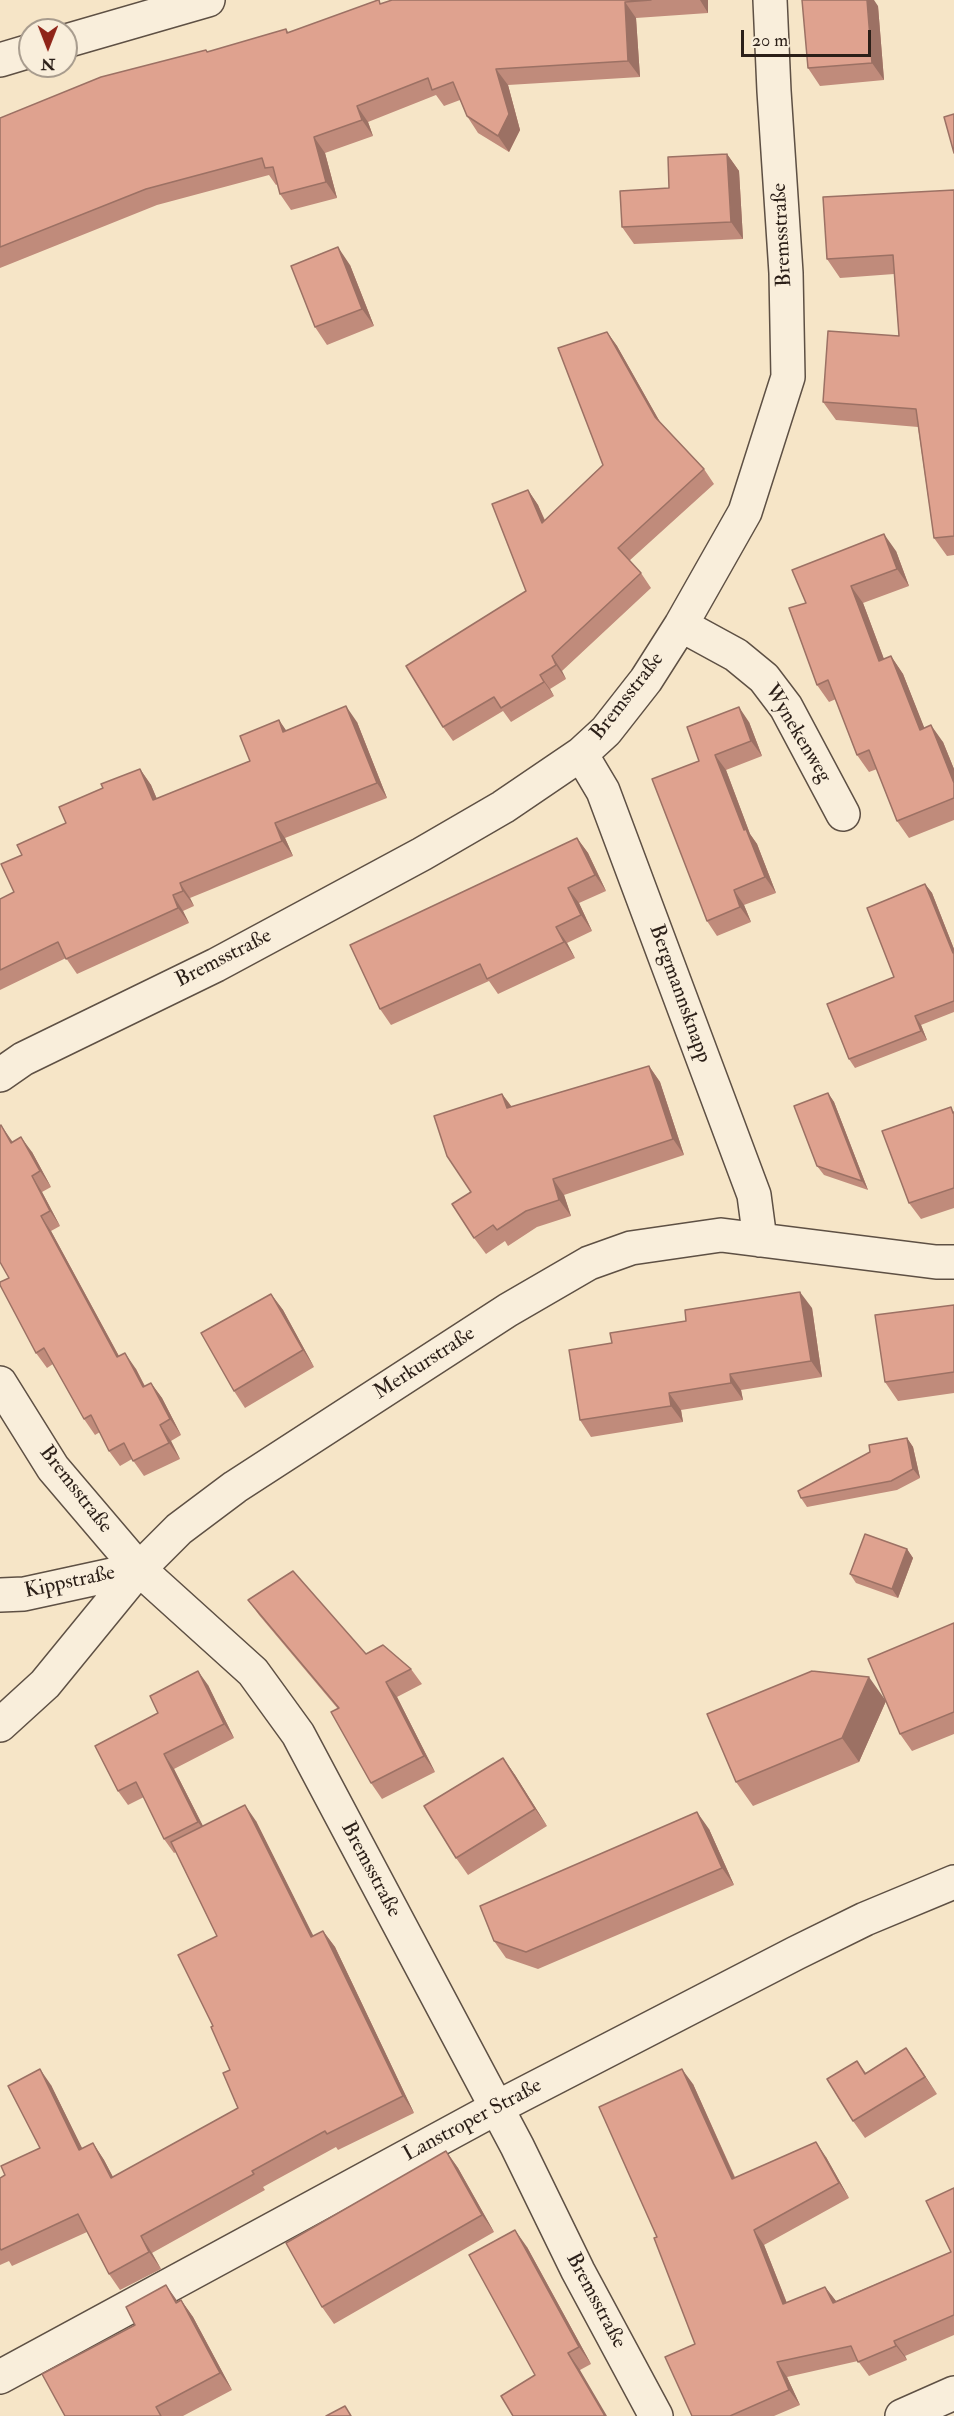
<!DOCTYPE html>
<html>
<head>
<meta charset="utf-8">
<style>
	body { margin:0 }
	#map { position:relative; width:954px; height:2416px; overflow:hidden; background:#f6e5c7; font-family:"IM FELL Double Pica",serif }
	canvas { display:block }
	.north { position:absolute; left:18px; top:18px; width:60px; height:60px; box-sizing:border-box; background:#f9eedb; border:2px solid #a79b8d; border-radius:50%; rotate:180deg; font-size:16px; font-weight:700; line-height:24px; text-align:center; color:#2b1f18 }
	.north::after { content:''; display:block; margin:auto; width:21px; height:27px; background:#8f2418; clip-path:polygon(50% 0,100% 100%,50% 72%,0 100%) }
	.scale { position:absolute; left:741px; top:30px; width:130px; height:27px; box-sizing:border-box; border:3px solid #2b1f18; border-top:0; padding-left:8px; font-size:18px; line-height:21px; white-space:nowrap; color:#2b1f18; -webkit-text-stroke:4px #f9eedb; paint-order:stroke }
</style>
</head>
<body>
<div id="map">
<canvas width="954" height="2416"></canvas>
<div class="north">N</div>
<div class="scale">20 m</div>
</div>
<script>
const ctx = document.querySelector('canvas').getContext('2d');
ctx.lineJoin = 'round';
function poly(rows) {
  const path = new Path2D();
  for (const r of rows) {
    path.moveTo(r[0], r[1]);
    for (let i = 2; i < r.length; i += 2) path.lineTo(r[i], r[i + 1]);
  }
  return path;
}
function trace(path, color, width, dash) {
  ctx.strokeStyle = color;
  ctx.lineWidth = width;
  ctx.lineCap = dash ? 'butt' : 'round';
  ctx.setLineDash(dash || []);
  ctx.stroke(path);
}
function paint(path, color) {
  ctx.fillStyle = color;
  ctx.fill(path, 'evenodd');
}
function write(font, color, halo, rows, align = 'center') {
  ctx.font = font + ' "IM FELL Double Pica",serif';
  ctx.lineWidth = 4.5;
  ctx.setLineDash([]);
  ctx.textBaseline = 'middle';
  ctx.strokeStyle = halo;
  ctx.fillStyle = color;
  for (const [text, x, y, turn = 0] of rows) {
    ctx.save();
    ctx.translate(x, y);
    ctx.rotate((+turn || 0) * Math.PI / 180);
    ctx.textAlign = isNaN(turn) ? turn : align;
    if (halo) ctx.strokeText(text, 0, 0);
    ctx.fillText(text, 0, 0);
    ctx.restore();
  }
}
const minor = poly([
	[66,41,208,0],
	[0,60,30,51],
	[681,625,736,655,764,678,786,707,843,814],
	[581,754,603,791,754,1195,760,1240],
	[0,1075,23,1059,216,965,422,854,503,807,581,754,606,731,646,680,681,625,745,512,788,377,786,273,774,91,770,0],
	[0,1383,53,1468,139,1569,253,1672,298,1734,517,2146,578,2271,656,2416],
	[0,1595,24,1594,139,1569],
	[0,1725,45,1684,139,1569,179,1529,235,1487,508,1310,589,1263,631,1248,721,1235,936,1262,954,1262],
	[0,2377,496,2108,796,1953,865,1919,954,1882],
	[902,2416,954,2393]
]);
trace(minor, '#5e5044', 36);
trace(minor, '#f9eedb', 33);
paint(poly([
	[392,0,708,0,708,13,636,18,640,77,508,85,520,130,509,152,478,133,467,116,460,100,444,106,436,95,368,122,373,136,325,153,337,198,291,210,280,194,278,184,276,185,269,175,157,205,0,268,0,118,206,50,208,52,286,29,289,33],
	[878,6,884,80,820,86,808,68],
	[727,154,739,171,743,239,634,244,622,227,669,188],
	[954,190,954,555,947,556,934,538,918,427,836,420,823,402,899,336,894,274,840,278,827,259],
	[350,265,374,326,327,345,315,327],
	[607,332,617,346,660,422,704,469,714,484,629,561,641,573,651,588,562,671,566,679,550,689,554,696,511,722,503,711,453,741,443,727,526,591,528,490,538,505,545,520,603,465],
	[896,551,909,586,863,603,884,659,891,656,903,674,924,728,943,742,954,769,954,820,909,838,897,821,877,769,869,772,857,755,836,699,829,702,817,685,806,603],
	[279,720,286,731,357,722,387,798,285,838,293,856,190,898,194,906,183,911,189,923,77,974,66,958,0,990,0,899,14,892,22,855,66,823,103,788,140,769,151,785,157,799,250,761],
	[749,722,762,756,726,770,750,834,757,844,776,893,744,905,751,922,717,936,707,921,699,761],
	[577,838,588,853,606,891,579,903,592,931,567,943,575,958,498,994,489,981,391,1025,380,1009],
	[925,884,932,893,954,949,954,1012,921,1025,927,1040,855,1068,849,1059,894,977],
	[649,1066,660,1082,684,1155,564,1195,571,1216,537,1227,508,1246,505,1241,486,1254,474,1238,471,1192,502,1094,512,1107],
	[828,1093,834,1102,868,1190,824,1175,817,1166],
	[954,1111,954,1208,921,1219,909,1203],
	[13,1142,32,1152,51,1187,42,1192,60,1226,51,1231,119,1356,136,1369,145,1386,151,1383,162,1398,181,1435,171,1441,180,1459,144,1476,132,1459,120,1466,109,1451,100,1432,95,1435,84,1419,53,1364,47,1368,36,1353,9,1278],
	[271,1294,283,1310,314,1367,245,1408,234,1391],
	[954,1305,954,1393,898,1401,885,1382],
	[812,1308,822,1377,741,1390,743,1400,681,1410,683,1422,591,1437,580,1420],
	[907,1438,913,1447,920,1478,897,1490,807,1507,801,1498],
	[907,1549,913,1558,898,1598,856,1583,850,1574],
	[248,1600,366,1654,411,1669,422,1684,397,1697,435,1772,382,1799,371,1783,338,1709,259,1615],
	[954,1623,954,1734,912,1751,900,1734],
	[208,1685,234,1738,174,1769,203,1826,256,1821,313,1936,323,1931,335,1947,414,2113,338,2150,336,2147,263,2187,265,2190,152,2253,161,2269,120,2290,109,2274,87,2232,12,2266,9,2261,0,2265,0,2178,5,2175,40,2148,51,2085,82,2149,93,2143,104,2160,113,2177,238,2108,230,2070,213,2026,217,1936,176,1852,174,1853,164,1839,144,1797,128,1805,118,1791,158,1713],
	[886,1701,859,1762,753,1806,736,1782],
	[503,1758,515,1775,547,1826,468,1875,456,1858],
	[709,1829,734,1885,538,1969,506,1958,494,1941],
	[906,2048,937,2094,865,2138,853,2121,857,2061,866,2073],
	[693,2084,735,2177,826,2157,849,2198,764,2245,787,2303,825,2287,836,2301,951,2252,954,2188,954,2335,905,2356,907,2360,869,2376,858,2361,787,2377,800,2405,774,2416,692,2416,695,2344,657,2237],
	[446,2151,458,2168,494,2232,334,2324,322,2307],
	[527,2247,591,2364,580,2370,535,2375],
	[181,2300,193,2317,232,2390,183,2416,65,2416,178,2302]
]), '#c08b7b');
paint(poly([
	[700,0,708,0,708,13],
	[867,0,874,0,878,6,884,80,872,63],
	[625,2,636,18,640,77,628,61],
	[496,69,508,85,520,130,509,152,498,136],
	[357,106,368,122,373,136,362,120],
	[314,137,325,153,337,198,326,182],
	[727,154,739,171,743,239,731,222],
	[338,247,350,265,374,326,362,309],
	[607,332,617,346,665,431,655,417],
	[528,490,538,505,552,538,542,523],
	[884,534,896,551,909,586,897,569],
	[851,586,863,603,891,678,879,661],
	[552,656,562,671,566,679,556,665],
	[891,656,903,674,932,747,920,730],
	[540,675,550,689,554,696,544,682],
	[346,706,357,722,387,798,377,783],
	[739,707,749,722,762,756,751,741],
	[279,720,290,736,283,732],
	[931,725,943,742,954,769,954,783],
	[715,755,726,770,750,834,757,844,776,893,765,877,744,830],
	[140,769,151,785,164,816,153,800],
	[275,823,285,838,293,856,282,841],
	[577,838,588,853,606,891,595,875],
	[180,883,190,898,194,906,183,891],
	[925,884,932,893,954,949,954,955],
	[568,888,579,903,592,931,581,915],
	[734,890,744,905,751,922,740,907],
	[173,895,183,911,189,923,178,908],
	[556,927,567,943,575,958,564,942],
	[915,1016,921,1025,927,1040,921,1031],
	[649,1066,660,1082,684,1155,673,1139],
	[828,1093,834,1102,868,1190,862,1181],
	[502,1094,514,1110,507,1108],
	[1,1125,12,1141,21,1158,11,1143],
	[21,1137,32,1152,51,1187,40,1171],
	[32,1176,42,1192,60,1226,50,1211],
	[553,1179,564,1195,571,1216,559,1200],
	[41,1216,51,1231,128,1373,117,1357],
	[800,1292,812,1308,822,1377,811,1361],
	[271,1294,283,1310,314,1367,303,1350],
	[125,1353,136,1369,153,1403,143,1387],
	[730,1374,741,1390,743,1400,731,1383],
	[151,1383,162,1398,181,1435,170,1419],
	[669,1393,681,1410,683,1422,671,1406],
	[160,1425,171,1441,180,1459,169,1443],
	[907,1438,913,1447,920,1478,913,1469],
	[907,1549,913,1558,898,1598,892,1589],
	[198,1671,208,1685,234,1738,224,1724],
	[869,1677,886,1701,859,1762,842,1738],
	[386,1682,397,1697,435,1772,424,1756],
	[164,1754,174,1769,208,1836,198,1822],
	[503,1758,515,1775,547,1826,535,1809],
	[245,1805,256,1821,322,1953,311,1937],
	[697,1812,709,1829,734,1885,722,1868],
	[323,1931,335,1947,414,2113,403,2096],
	[906,2048,918,2065,937,2094,925,2077],
	[40,2069,51,2085,91,2166,79,2150],
	[682,2069,693,2084,742,2194,732,2179],
	[816,2142,826,2157,849,2198,839,2183],
	[93,2143,104,2160,122,2194,111,2178],
	[446,2151,458,2168,494,2232,482,2215],
	[515,2230,527,2247,591,2364,579,2347],
	[754,2230,764,2245,793,2319,783,2304],
	[141,2236,152,2253,161,2269,149,2252],
	[166,2285,178,2302,176,2303],
	[825,2287,836,2301,833,2303],
	[181,2300,193,2317,232,2390,220,2373],
	[894,2341,905,2356,907,2360,896,2346],
	[568,2353,580,2370,607,2416,605,2416],
	[777,2362,787,2377,800,2405,789,2390]
]), '#9c7164');
const building = poly([
	[378,0,379,0,380,4,392,0,651,0,625,2,628,61,496,69,509,114,498,136,467,116,453,82,432,90,428,78,357,106,362,120,314,137,326,182,280,194,273,167,265,168,262,158,146,189,0,247,0,118,101,77,206,50,207,52,286,29,287,33,378,0],
	[802,0,867,0,872,63,808,68,802,0],
	[954,114,954,153,944,117,954,114],
	[727,154,731,222,622,227,620,191,669,188,668,157,727,154],
	[954,190,954,536,934,538,916,409,823,402,828,331,899,336,893,255,827,259,823,197,954,190],
	[338,247,362,309,315,327,291,266,338,247],
	[607,332,655,417,704,469,618,548,641,573,552,656,556,665,540,675,544,682,501,708,494,697,443,727,406,666,526,591,492,504,528,490,542,523,603,465,558,348,607,332],
	[884,534,897,569,851,586,879,661,891,656,920,730,931,725,954,783,954,798,897,821,869,750,857,755,828,680,817,685,789,608,806,603,792,570,884,534],
	[346,706,377,783,275,823,282,841,180,883,183,891,173,895,178,908,66,959,58,942,0,970,0,899,14,892,1,864,22,855,17,845,66,823,59,807,103,788,101,784,140,769,153,800,250,761,240,736,279,720,283,732,346,706],
	[739,707,751,741,715,755,744,830,746,829,765,877,734,890,740,907,707,921,652,779,699,761,687,727,739,707],
	[577,838,595,875,568,888,581,915,556,927,564,942,487,979,480,964,380,1009,350,945,577,838],
	[925,884,953,953,954,953,954,1001,915,1016,921,1031,849,1059,827,1004,894,977,867,908,925,884],
	[649,1066,673,1139,553,1179,559,1200,526,1211,497,1230,493,1225,474,1238,452,1204,471,1192,447,1156,434,1116,502,1094,507,1108,649,1066],
	[828,1093,862,1181,817,1166,794,1106,828,1093],
	[951,1107,953,1113,954,1112,954,1188,909,1203,882,1131,951,1107],
	[1,1125,11,1143,21,1137,40,1171,32,1176,50,1211,41,1216,117,1357,125,1353,143,1387,151,1383,170,1419,160,1425,169,1443,133,1461,124,1443,109,1451,91,1415,84,1419,44,1348,36,1353,0,1285,0,1282,9,1278,0,1262,0,1126,1,1125],
	[800,1292,811,1361,730,1374,731,1383,669,1393,671,1406,580,1420,569,1350,612,1343,610,1333,686,1321,685,1310,800,1292],
	[271,1294,303,1350,234,1391,201,1333,271,1294],
	[954,1305,954,1372,885,1382,875,1315,954,1305],
	[907,1438,913,1469,891,1481,801,1498,798,1491,870,1452,869,1445,907,1438],
	[865,1534,907,1549,892,1589,850,1574,865,1534],
	[293,1571,366,1654,383,1645,411,1669,386,1682,424,1756,371,1783,331,1712,339,1708,248,1600,293,1571],
	[954,1623,954,1712,900,1734,868,1659,954,1623],
	[198,1671,224,1724,164,1754,198,1822,164,1839,136,1782,118,1791,95,1746,158,1713,150,1696,198,1671],
	[812,1671,869,1677,842,1738,736,1782,707,1714,812,1671],
	[503,1758,535,1809,456,1858,424,1806,503,1758],
	[245,1805,311,1937,323,1931,403,2096,327,2134,325,2131,252,2171,254,2174,141,2236,149,2252,109,2274,78,2214,1,2250,0,2248,0,2178,5,2175,1,2166,40,2148,8,2086,40,2069,79,2150,93,2143,111,2178,238,2108,223,2073,230,2070,211,2027,213,2026,178,1955,217,1936,171,1842,245,1805],
	[697,1812,722,1868,526,1952,494,1941,480,1906,697,1812],
	[906,2048,925,2077,853,2121,827,2079,857,2061,865,2074,906,2048],
	[682,2069,732,2179,816,2142,839,2183,754,2230,783,2304,825,2287,833,2303,951,2252,926,2201,954,2188,954,2315,894,2341,896,2346,858,2362,851,2346,777,2362,789,2390,730,2416,692,2416,665,2357,695,2344,654,2238,657,2237,599,2107,682,2069],
	[446,2151,482,2215,322,2307,286,2243,446,2151],
	[515,2230,579,2347,568,2353,605,2416,513,2416,501,2396,535,2375,469,2255,515,2230],
	[166,2285,176,2303,181,2300,220,2373,156,2407,161,2416,65,2416,42,2374,135,2325,126,2307,166,2285],
	[345,2406,351,2416,326,2416,345,2406]
]);
paint(building, '#dfa28f');
trace(building, '#9c7164', 1.5);
write('21px', '#2b1f18', '#f9eedb', [
	["Bremsstraße",783,235,-93],
	["Bremsstraße",628,697,-52],
	["Wynekenweg",797,734,59],
	["Bremsstraße",224,959,-27],
	["Bergmannsknapp",679,994,70],
	["Merkurstraße",425,1364,-33],
	["Bremsstraße",75,1490,52],
	["Kippstraße",70,1583,-12],
	["Bremsstraße",370,1870,62],
	["Lanstroper Straße",473,2121,-28],
	["Bremsstraße",595,2301,62]
]);
</script>
</body>
</html>
